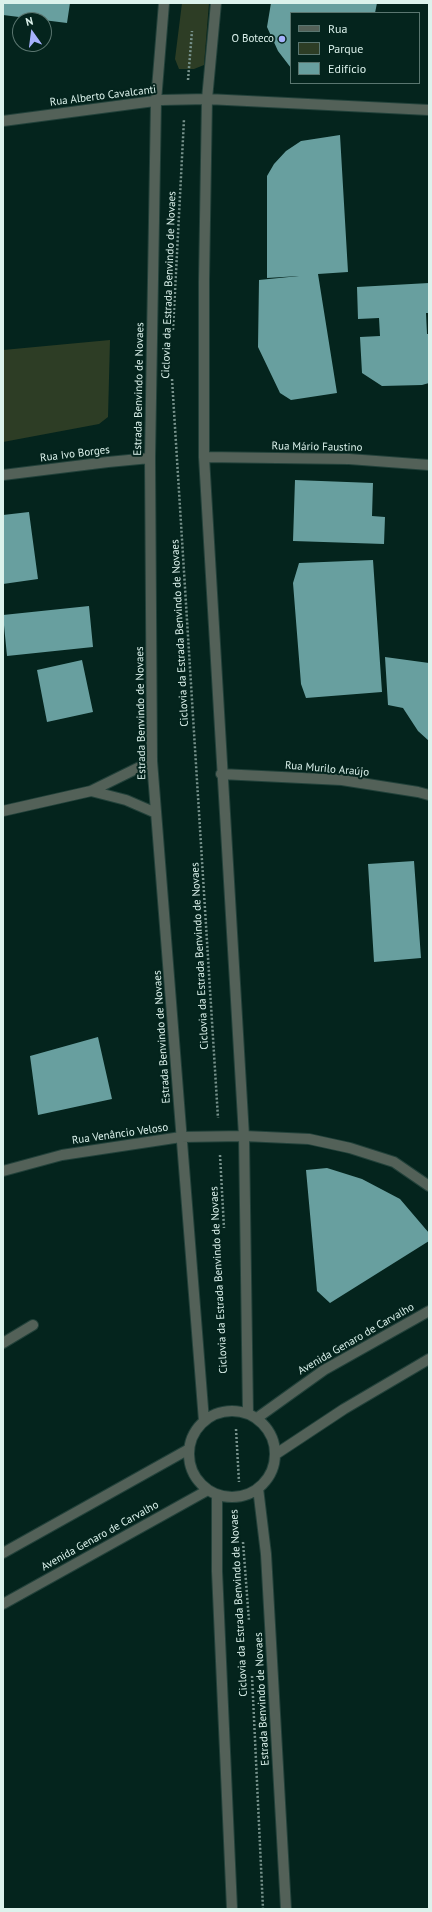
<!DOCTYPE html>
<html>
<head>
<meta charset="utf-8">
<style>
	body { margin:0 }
	#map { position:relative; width:432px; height:1912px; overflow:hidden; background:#04241d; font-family:"PT Sans",sans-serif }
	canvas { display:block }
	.frame { position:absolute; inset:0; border:4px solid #dcf2ec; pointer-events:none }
	.legend { position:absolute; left:290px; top:12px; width:130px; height:72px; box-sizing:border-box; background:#04241d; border:1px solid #5a7670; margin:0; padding:5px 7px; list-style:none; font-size:12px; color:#dcf2ec }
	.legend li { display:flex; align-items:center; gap:8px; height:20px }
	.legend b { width:20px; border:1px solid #5a7670 }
	.north { position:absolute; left:12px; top:12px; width:40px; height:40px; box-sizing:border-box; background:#04241d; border:1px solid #5a7670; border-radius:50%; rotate:346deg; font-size:11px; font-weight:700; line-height:16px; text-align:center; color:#dcf2ec }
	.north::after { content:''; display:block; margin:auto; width:14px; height:18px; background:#a5b1fc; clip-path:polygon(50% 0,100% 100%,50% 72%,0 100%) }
</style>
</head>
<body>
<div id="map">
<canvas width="432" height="1912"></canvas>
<div class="frame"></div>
<ul class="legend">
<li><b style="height:5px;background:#536158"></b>Rua</li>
<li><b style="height:11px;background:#2d3d25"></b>Parque</li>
<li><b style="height:11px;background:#689f9f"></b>Edifício</li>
</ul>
<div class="north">N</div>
</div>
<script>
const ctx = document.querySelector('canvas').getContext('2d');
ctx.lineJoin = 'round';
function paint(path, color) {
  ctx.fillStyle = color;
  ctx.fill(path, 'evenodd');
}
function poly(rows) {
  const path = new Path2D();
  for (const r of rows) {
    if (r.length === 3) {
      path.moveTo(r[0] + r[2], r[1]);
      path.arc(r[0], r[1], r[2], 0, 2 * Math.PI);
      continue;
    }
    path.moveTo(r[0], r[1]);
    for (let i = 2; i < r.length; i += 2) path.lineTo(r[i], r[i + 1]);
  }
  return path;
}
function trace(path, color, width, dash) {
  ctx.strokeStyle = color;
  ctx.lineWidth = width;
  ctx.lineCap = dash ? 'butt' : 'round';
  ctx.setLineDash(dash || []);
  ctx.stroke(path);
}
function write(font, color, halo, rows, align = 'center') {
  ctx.font = font + ' "PT Sans",sans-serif';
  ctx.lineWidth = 4;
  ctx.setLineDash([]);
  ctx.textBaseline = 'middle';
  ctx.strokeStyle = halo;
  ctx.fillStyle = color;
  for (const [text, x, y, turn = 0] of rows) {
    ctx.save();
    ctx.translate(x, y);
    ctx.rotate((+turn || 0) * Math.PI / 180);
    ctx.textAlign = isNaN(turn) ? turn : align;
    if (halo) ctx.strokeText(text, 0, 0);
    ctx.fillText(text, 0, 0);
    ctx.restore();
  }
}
paint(poly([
	[182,3,209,3,204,65,194,69,179,69,175,59],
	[110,340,108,417,99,424,3,442,3,350]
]), '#2d3d25');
paint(poly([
	[3,3,70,3,67,23,3,15],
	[271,3,377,3,375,13,291,13,291,68,278,51,267,27],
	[340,135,348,272,318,274,337,393,291,400,280,393,258,347,259,280,299,276,267,278,267,176,274,164,286,151,301,141],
	[429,283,429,313,426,313,427,334,429,334,429,383,422,385,382,386,362,373,360,337,380,336,379,318,358,319,357,287],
	[295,480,373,483,372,516,385,517,384,544,293,541],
	[29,512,38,579,3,584,3,515],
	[373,560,382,692,306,698,301,684,293,583,299,563],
	[89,606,93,647,7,656,3,615],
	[385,657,429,663,429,741,418,731,403,708,388,705],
	[82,660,93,712,47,722,37,670],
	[414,861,421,958,374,962,368,864],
	[98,1037,112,1099,38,1115,30,1056],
	[327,1168,362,1179,400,1199,429,1233,429,1241,330,1303,317,1291,306,1170]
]), '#689f9f');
const minor = poly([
	[164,3,156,101,150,458,152,761,204,1421],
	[216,3,207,99,204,281,204,457,244,1136,248,1414],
	[3,121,162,100,207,99,429,110],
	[204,457,349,459,429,465],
	[3,475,108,462,150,458],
	[221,774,342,780,418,792,429,795],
	[91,791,126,800,156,813],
	[3,811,91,791,152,761],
	[3,1171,62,1155,181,1137,244,1136,309,1139,350,1148,394,1162,429,1186],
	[3,1343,33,1325],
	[232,1454,43],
	[257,1418,324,1370,429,1311],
	[276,1454,344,1409,429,1359],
	[258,1488,266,1554,286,1909],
	[217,1495,217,1571,232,1909],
	[3,1553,189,1449],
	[3,1604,208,1490]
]);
trace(minor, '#22413a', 12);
trace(poly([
	[188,80,192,31],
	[173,330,184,119],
	[172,379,218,1118],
	[220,1155,224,1228],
	[236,1429,239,1482],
	[243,1542,249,1621],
	[252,1676,263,1909]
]), '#77928c', 2.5, [2, 2]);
trace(minor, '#536158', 10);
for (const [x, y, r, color] of [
	[282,39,4,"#a5b1fc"]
]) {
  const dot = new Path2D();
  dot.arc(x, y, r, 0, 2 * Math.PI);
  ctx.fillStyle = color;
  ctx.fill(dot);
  trace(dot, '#04241d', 1.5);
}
write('11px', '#dcf2ec', '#04241d', [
	["O Boteco",274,39]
], 'right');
write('11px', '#dcf2ec', '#04241d', [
	["Rua Alberto Cavalcanti",103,96,-7],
	["Ciclovia da Estrada Benvindo de Novaes",169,285,-88],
	["Estrada Benvindo de Novaes",139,389,-89],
	["Rua Mário Faustino",317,447,1],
	["Rua Ivo Borges",75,454,-7],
	["Ciclovia da Estrada Benvindo de Novaes",180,633,-93],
	["Estrada Benvindo de Novaes",141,713,-91],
	["Rua Murilo Araújo",327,769,5],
	["Ciclovia da Estrada Benvindo de Novaes",200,956,-93],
	["Estrada Benvindo de Novaes",162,1037,-94],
	["Rua Venâncio Veloso",120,1134,-8],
	["Ciclovia da Estrada Benvindo de Novaes",219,1280,-93],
	["Avenida Genaro de Carvalho",356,1339,-30],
	["Avenida Genaro de Carvalho",100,1536,-29],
	["Ciclovia da Estrada Benvindo de Novaes",239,1603,-93],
	["Estrada Benvindo de Novaes",262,1699,-93]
]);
</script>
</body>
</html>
